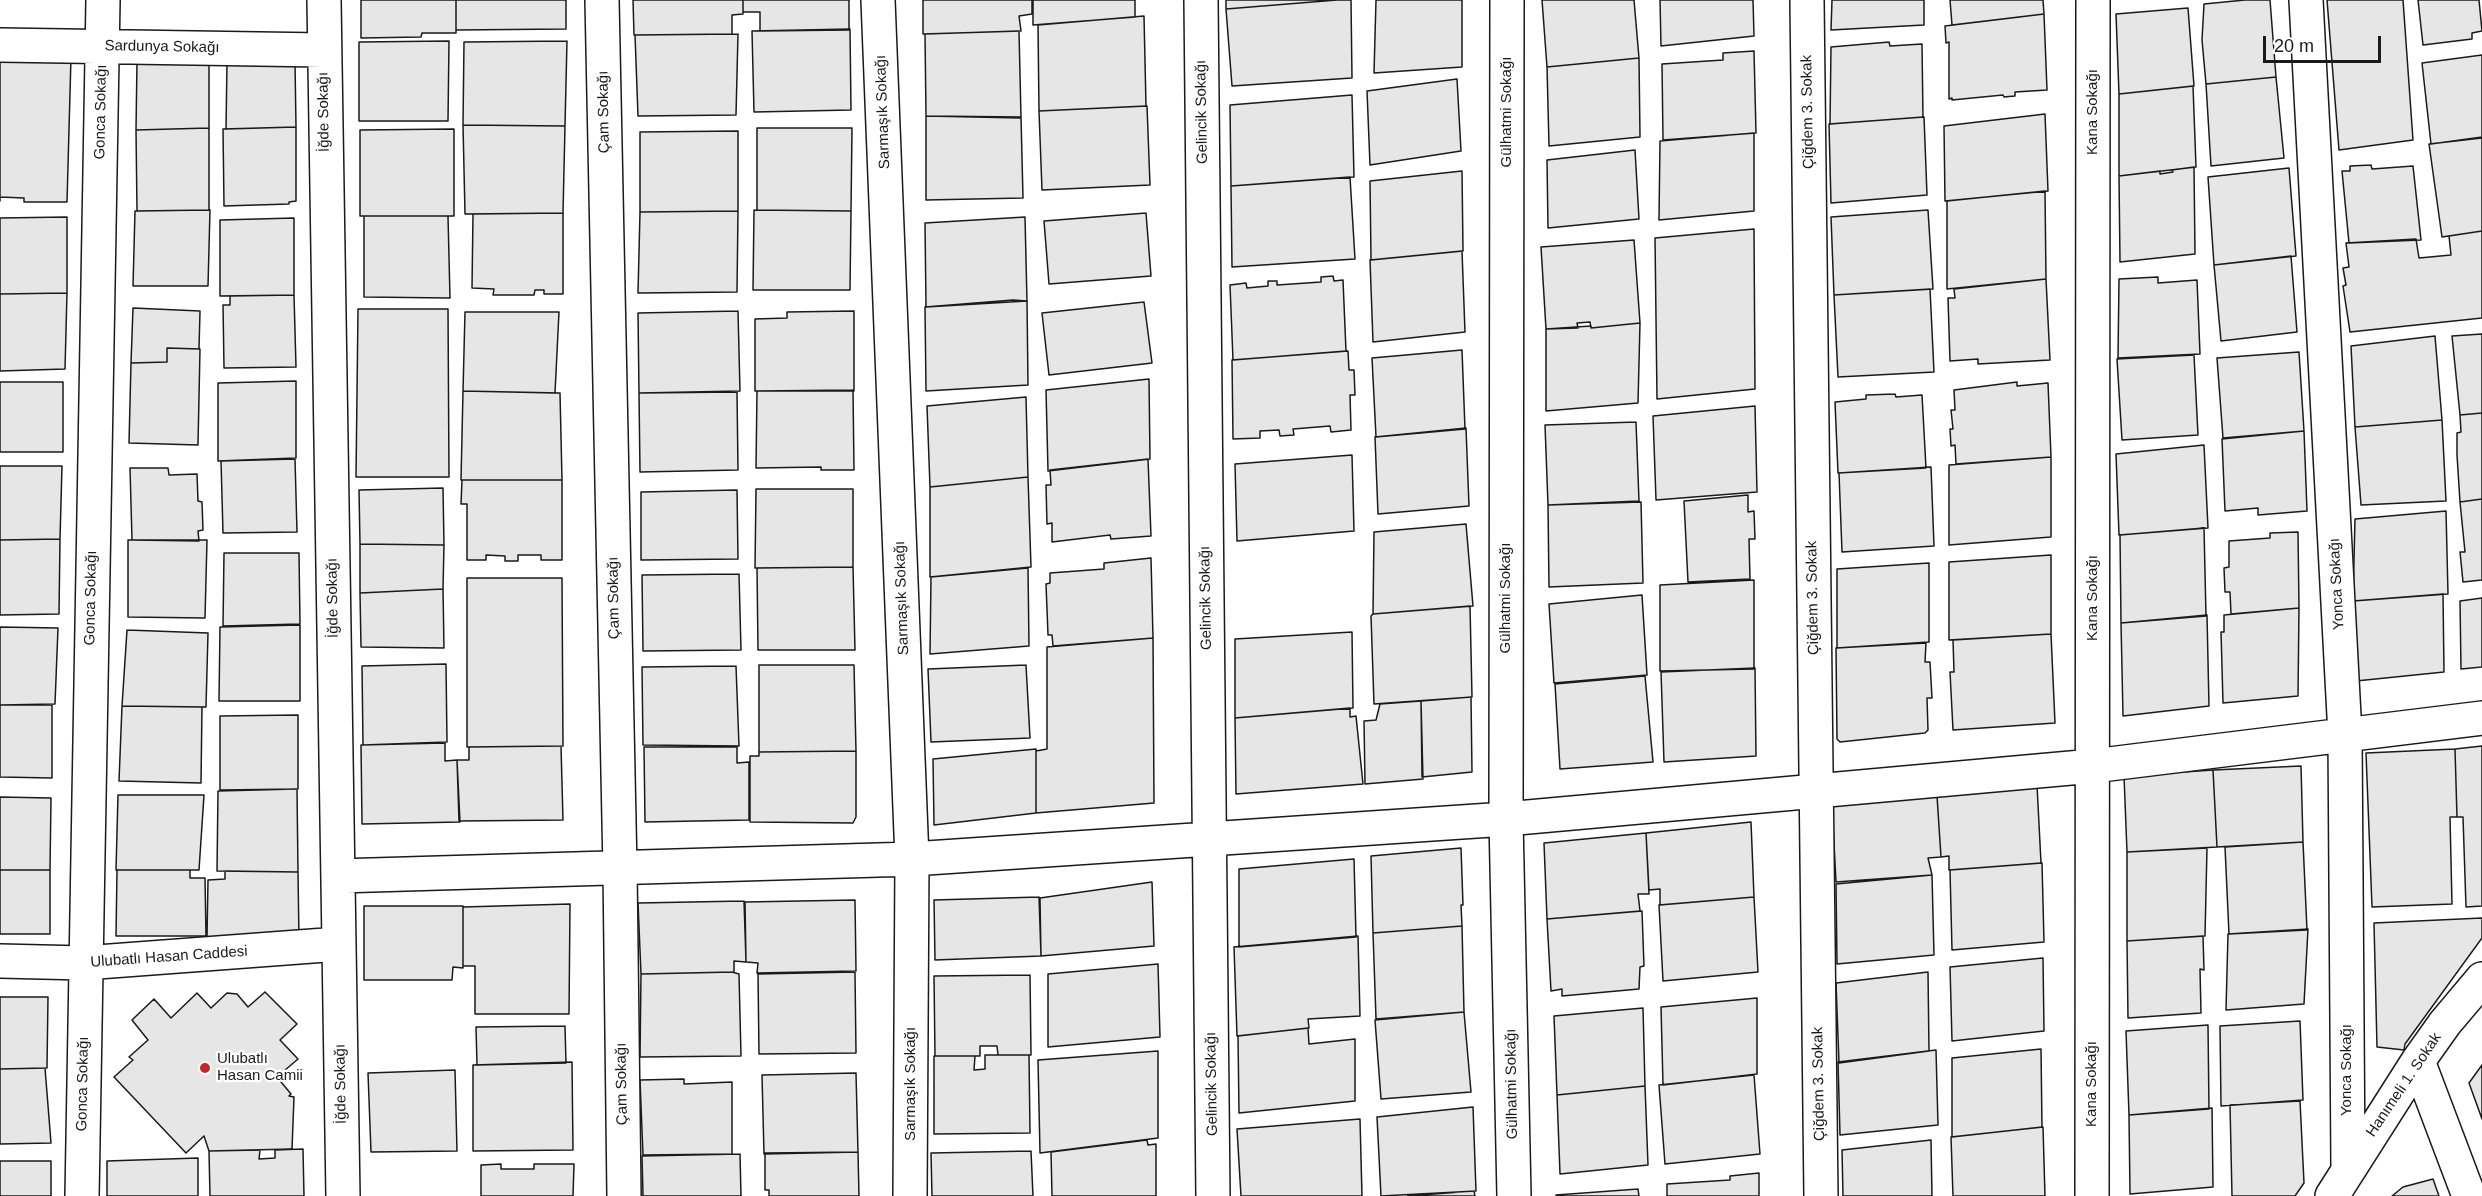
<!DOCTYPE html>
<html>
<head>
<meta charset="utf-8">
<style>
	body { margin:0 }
	#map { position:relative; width:2482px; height:1196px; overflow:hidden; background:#fff; font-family:Arial,sans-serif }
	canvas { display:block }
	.scale { position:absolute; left:2263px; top:36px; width:118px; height:27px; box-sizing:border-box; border:3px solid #1a1a1a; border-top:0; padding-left:8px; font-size:18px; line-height:21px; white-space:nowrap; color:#1a1a1a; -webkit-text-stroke:4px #fff; paint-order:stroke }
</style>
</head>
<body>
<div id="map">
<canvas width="2482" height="1196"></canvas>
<div class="scale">20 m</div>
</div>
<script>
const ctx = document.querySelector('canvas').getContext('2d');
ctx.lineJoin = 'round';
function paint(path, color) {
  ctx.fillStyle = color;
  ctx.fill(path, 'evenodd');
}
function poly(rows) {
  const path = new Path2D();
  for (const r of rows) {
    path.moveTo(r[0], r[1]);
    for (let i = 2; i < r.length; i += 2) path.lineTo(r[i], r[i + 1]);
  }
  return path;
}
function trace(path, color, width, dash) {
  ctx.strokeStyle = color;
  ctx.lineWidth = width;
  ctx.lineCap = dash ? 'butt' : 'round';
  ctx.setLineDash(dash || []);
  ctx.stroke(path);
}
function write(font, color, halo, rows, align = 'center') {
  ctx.font = font + ' Arial,sans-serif';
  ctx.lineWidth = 4.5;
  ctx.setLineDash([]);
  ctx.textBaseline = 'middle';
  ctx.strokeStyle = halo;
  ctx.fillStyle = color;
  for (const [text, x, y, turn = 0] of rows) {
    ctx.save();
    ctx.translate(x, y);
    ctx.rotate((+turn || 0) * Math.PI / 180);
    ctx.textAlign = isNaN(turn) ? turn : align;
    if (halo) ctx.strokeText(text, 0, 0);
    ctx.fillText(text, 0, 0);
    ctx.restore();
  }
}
const building = poly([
	[361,0,456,0,456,33,422,33,421,37,361,38,361,0],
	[456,0,566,0,566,29,456,30,456,0],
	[633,0,743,0,743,14,732,15,732,34,634,35,633,0],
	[743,0,849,0,849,30,760,31,760,12,743,12,743,0],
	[923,0,1032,0,1032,14,1019,16,1021,31,923,34,923,0],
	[1033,0,1135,0,1135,17,1033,25,1033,0],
	[1226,0,1337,0,1226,9,1226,0],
	[1337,0,1351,0,1352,78,1232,86,1226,9,1337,0],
	[1376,0,1462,0,1462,67,1374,73,1376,0],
	[1542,0,1634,0,1639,58,1547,67,1542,0],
	[1660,0,1753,0,1754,36,1661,46,1660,0],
	[1832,0,1924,0,1924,25,1831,30,1832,0],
	[1950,0,2043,0,2044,14,1952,25,1950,0],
	[2245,0,2270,0,2276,77,2206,84,2202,40,2204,4,2245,0],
	[2327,0,2403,0,2413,140,2339,150,2327,0],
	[2418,0,2479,0,2482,31,2472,33,2472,39,2423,45,2418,0],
	[2188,8,2194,86,2119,94,2116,14,2188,8],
	[2044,14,2047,90,2015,92,2015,96,2004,97,2003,95,1952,100,1952,98,1949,99,1949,42,1946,43,1945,26,2044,14],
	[1144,16,1146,106,1039,111,1038,25,1144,16],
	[850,29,851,110,754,112,752,31,850,29],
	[1019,31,1021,118,926,116,925,34,1019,31],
	[738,34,736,115,638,116,635,35,738,34],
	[449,41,448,121,359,121,359,42,449,41],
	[567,41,565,126,463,125,464,42,567,41],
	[1889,42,1890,46,1922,44,1923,117,1830,124,1831,47,1889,42],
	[1754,51,1756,133,1663,140,1662,64,1723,60,1723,53,1754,51],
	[2482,55,2482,137,2431,144,2422,63,2482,55],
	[0,57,71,57,67,202,24,202,24,198,0,197,0,201,0,57],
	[1639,58,1640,137,1549,146,1547,67,1639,58],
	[137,61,209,62,209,128,136,130,137,61],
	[227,62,295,62,296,127,226,129,227,62],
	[2276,77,2284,158,2211,166,2206,84,2276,77],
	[1457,79,1461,151,1370,165,1367,91,1457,79],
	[2193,86,2196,167,2119,176,2119,94,2193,86],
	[1352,95,1354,177,1231,186,1230,105,1352,95],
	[1147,106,1150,185,1042,190,1039,111,1147,106],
	[2045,114,2048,191,1945,201,1944,126,2045,114],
	[926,116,1021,117,1023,198,926,200,926,116],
	[1924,117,1927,195,1831,203,1829,124,1924,117],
	[463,125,565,126,563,213,465,214,463,125],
	[296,127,296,201,289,202,289,204,224,206,223,129,296,127],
	[209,128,209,210,137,211,136,130,209,128],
	[757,128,852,128,851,211,757,210,757,128],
	[454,129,454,216,360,216,360,130,454,129],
	[738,131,738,211,640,212,640,132,738,131],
	[1754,133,1754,211,1659,220,1660,141,1754,133],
	[2482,138,2482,231,2442,237,2429,144,2482,138],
	[1635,150,1639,219,1548,228,1547,160,1635,150],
	[2371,165,2372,169,2413,166,2421,240,2349,243,2342,171,2350,171,2350,166,2371,165],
	[2194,167,2195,254,2120,262,2119,176,2160,171,2160,174,2173,172,2172,170,2194,167],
	[2289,168,2296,256,2214,265,2208,177,2289,168],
	[1462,171,1463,251,1371,260,1370,181,1462,171],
	[1350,177,1355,259,1232,267,1231,186,1350,177],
	[2045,191,2046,279,1947,289,1947,201,2045,191],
	[210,210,208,286,133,286,135,211,210,210],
	[754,210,851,211,850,290,753,290,754,210],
	[1928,210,1933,289,1834,295,1831,217,1928,210],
	[738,211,737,292,638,293,640,212,738,211],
	[563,213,563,294,544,294,544,290,535,290,534,295,493,295,494,289,472,288,473,214,563,213],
	[1146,213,1151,276,1049,284,1044,221,1146,213],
	[364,216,448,216,450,298,364,297,364,216],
	[67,217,67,293,0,294,0,218,67,217],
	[1025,217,1027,301,926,307,925,223,1025,217],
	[294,218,294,295,220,296,220,220,294,218],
	[1754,229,1755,389,1657,399,1655,238,1754,229],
	[2482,231,2482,318,2350,332,2343,286,2346,285,2343,268,2349,267,2346,243,2416,239,2419,258,2451,255,2449,236,2482,231],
	[1634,240,1640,323,1591,328,1590,322,1577,323,1578,328,1546,329,1541,247,1634,240],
	[1462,251,1465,332,1373,342,1370,260,1462,251],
	[2291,256,2297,332,2221,341,2214,265,2291,256],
	[1333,276,1334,281,1343,280,1346,351,1233,360,1230,285,1246,283,1247,288,1268,286,1268,281,1277,281,1277,285,1321,282,1321,277,1333,276],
	[2158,277,2158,283,2197,280,2200,354,2118,358,2119,279,2158,277],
	[2046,279,2050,360,1978,364,1978,359,1950,361,1948,298,1955,298,1954,289,2046,279],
	[1930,289,1934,372,1838,377,1834,295,1930,289],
	[67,293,65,369,0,371,0,294,67,293],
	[294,295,296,367,224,368,223,305,230,305,230,296,294,295],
	[1013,300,1027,301,1028,385,926,391,925,307,1013,300],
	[1144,302,1152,363,1049,375,1042,313,1144,302],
	[133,308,200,311,199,349,167,348,167,362,131,363,133,308],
	[358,309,448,309,449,477,356,477,358,309],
	[738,311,740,391,639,393,638,313,738,311],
	[854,311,854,391,755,391,755,319,787,318,787,312,854,311],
	[465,312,559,312,555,393,463,391,465,312],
	[1640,323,1638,403,1546,411,1546,329,1591,326,1591,328,1640,323],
	[2482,334,2482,413,2460,415,2452,336,2482,334],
	[2435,336,2442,420,2355,427,2351,346,2435,336],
	[167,348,200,349,198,445,129,443,131,363,167,362,167,348],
	[1462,350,1465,429,1376,437,1372,358,1462,350],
	[1348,351,1349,370,1354,370,1355,395,1350,395,1351,430,1331,432,1330,426,1293,429,1294,435,1280,436,1279,430,1260,431,1260,438,1233,439,1232,360,1348,351],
	[2299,352,2304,431,2223,438,2217,358,2299,352],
	[2194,355,2198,435,2122,440,2117,359,2194,355],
	[1149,379,1150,459,1048,471,1046,390,1149,379],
	[296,381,296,458,218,461,218,383,296,381],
	[0,382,63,382,63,452,0,452,0,382],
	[2017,382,2017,386,2048,383,2051,457,1956,464,1955,445,1951,446,1950,429,1953,429,1951,410,1955,410,1954,390,2017,382],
	[853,390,854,470,821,470,821,467,756,468,757,391,853,390],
	[463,391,560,393,562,480,461,480,463,391],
	[737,392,738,470,640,472,639,393,737,392],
	[1895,394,1896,397,1922,395,1926,468,1838,473,1835,402,1866,399,1866,395,1895,394],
	[1026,397,1028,477,930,487,927,406,1026,397],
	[1755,406,1757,492,1656,500,1653,416,1755,406],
	[2482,413,2482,499,2460,502,2457,455,2457,433,2461,432,2460,415,2482,413],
	[2442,420,2446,501,2361,505,2355,427,2442,420],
	[1636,422,1639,501,1548,505,1545,425,1636,422],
	[1466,428,1469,506,1378,514,1375,437,1466,428],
	[2304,431,2307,511,2258,515,2258,508,2225,511,2222,439,2304,431],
	[2204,445,2208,528,2119,535,2116,454,2204,445],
	[1352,455,1354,531,1237,541,1235,464,1352,455],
	[2051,457,2051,537,1949,545,1949,465,2051,457],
	[295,459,297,532,223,533,221,461,295,459],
	[1148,459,1151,536,1111,539,1110,535,1052,542,1052,523,1047,524,1046,485,1051,485,1050,470,1148,459],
	[0,466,62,466,60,539,0,540,0,466],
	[1931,467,1934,546,1842,552,1839,473,1931,467],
	[130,468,168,468,169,475,197,474,198,501,202,502,203,530,198,531,199,541,132,540,130,468],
	[1028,477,1031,567,930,577,930,487,1028,477],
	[462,480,562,480,562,560,541,560,541,555,518,555,518,561,505,561,505,556,486,555,486,560,467,560,467,504,461,504,462,480],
	[443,488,444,545,360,544,359,490,443,488],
	[756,489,853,489,853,567,755,568,756,489],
	[737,490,738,559,641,560,641,492,737,490],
	[1748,495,1748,512,1754,511,1755,539,1749,539,1750,579,1688,582,1684,501,1748,495],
	[2482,499,2482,580,2463,582,2460,552,2465,552,2460,502,2482,499],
	[1641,502,1643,583,1549,587,1548,505,1641,502],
	[2446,511,2448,594,2353,601,2355,519,2446,511],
	[1466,524,1473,606,1373,614,1374,532,1466,524],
	[2204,528,2206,616,2121,623,2120,535,2204,528],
	[2298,532,2299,608,2231,614,2230,592,2225,592,2224,568,2229,567,2229,541,2270,538,2270,533,2298,532],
	[60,539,59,614,0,615,0,540,60,539],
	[128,540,207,540,205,618,128,617,128,540],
	[360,544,444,545,443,589,360,593,360,544],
	[224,553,299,553,300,624,223,626,224,553],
	[2051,555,2051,634,1949,640,1949,562,2051,555],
	[1151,558,1153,638,1053,646,1052,635,1048,635,1046,584,1050,583,1050,573,1104,569,1104,563,1151,558],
	[1929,563,1929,642,1837,648,1837,569,1929,563],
	[853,567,855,650,758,650,757,568,853,567],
	[1028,568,1029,646,930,654,931,577,1028,568],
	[739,574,741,650,643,651,642,575,739,574],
	[467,578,562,578,563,746,467,747,467,578],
	[1754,580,1754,669,1660,671,1660,585,1754,580],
	[443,589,444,648,361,647,360,593,443,589],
	[2443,594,2444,672,2356,681,2353,601,2443,594],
	[1642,595,1647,675,1554,683,1549,604,1642,595],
	[2482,598,2482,667,2461,669,2460,601,2482,598],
	[1470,606,1472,697,1374,704,1371,616,1373,614,1470,606],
	[2299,608,2298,696,2223,703,2221,632,2224,632,2224,615,2299,608],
	[2207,615,2209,706,2123,716,2121,623,2207,615],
	[300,625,300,701,219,701,220,627,300,625],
	[0,627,58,628,55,704,0,705,0,627],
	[127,630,208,633,206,707,122,706,127,630],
	[1352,632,1353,708,1235,718,1235,639,1352,632],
	[2051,634,2055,723,1953,730,1950,672,1954,672,1953,640,2051,634],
	[1153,638,1154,803,1036,813,1036,751,1047,749,1047,647,1153,638],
	[1926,643,1925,662,1930,662,1932,698,1927,698,1928,730,1925,733,1840,742,1837,739,1836,648,1926,643],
	[446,664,447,742,363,745,362,666,446,664],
	[759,665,854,665,856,751,759,752,759,665],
	[1026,665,1030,738,931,742,928,669,1026,665],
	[736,666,739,746,643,745,642,667,736,666],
	[1755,668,1756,756,1664,762,1661,672,1755,668],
	[1645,676,1653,762,1560,769,1555,684,1645,676],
	[1471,697,1472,772,1422,777,1421,701,1471,697],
	[1421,701,1423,779,1365,784,1364,721,1376,720,1380,704,1421,701],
	[0,705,52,705,52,778,0,777,0,705],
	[122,706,202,707,201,783,119,781,122,706],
	[1350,708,1350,717,1356,716,1363,784,1236,794,1235,718,1350,708],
	[298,715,298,789,220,790,220,716,298,715],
	[445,743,445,761,457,760,460,822,362,824,361,745,445,743],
	[561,746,563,820,459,821,457,760,469,760,469,747,561,746],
	[2482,746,2482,906,2466,907,2463,817,2457,817,2455,749,2482,746],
	[644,747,737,747,737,763,749,762,749,820,645,822,644,747],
	[1036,749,1036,813,934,825,933,759,1036,749],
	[2455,749,2457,817,2450,817,2452,904,2372,907,2366,753,2455,749],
	[856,751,856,817,853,823,750,822,750,756,759,756,759,752,856,751],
	[2301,766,2303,842,2217,847,2213,770,2301,766],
	[2213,770,2217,847,2127,852,2124,776,2213,770],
	[2037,785,2041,863,1949,870,1949,856,1941,857,1937,796,2037,785],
	[297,789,298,872,217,871,218,791,297,789],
	[118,795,204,795,199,870,116,870,118,795],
	[1937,796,1941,857,1928,858,1932,875,1836,882,1832,805,1937,796],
	[0,797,51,798,50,870,0,870,0,797],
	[1751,822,1754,897,1660,905,1660,889,1649,890,1646,833,1751,822],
	[1646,833,1649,894,1638,894,1640,911,1547,919,1544,843,1646,833],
	[2303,842,2307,930,2229,934,2225,847,2303,842],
	[1461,848,1463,905,1461,905,1462,926,1373,933,1371,856,1461,848],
	[2207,848,2205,936,2127,941,2127,852,2207,848],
	[1354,859,1356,937,1239,947,1239,869,1354,859],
	[2042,863,2044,942,1952,950,1950,870,2042,863],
	[0,870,50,870,50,934,0,934,0,870],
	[117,870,190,870,190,878,205,878,206,936,116,936,117,870],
	[225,871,298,872,299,940,207,937,208,880,225,879,225,871],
	[1932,875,1934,955,1837,964,1836,884,1932,875],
	[1152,882,1154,946,1041,956,1040,898,1152,882],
	[1039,897,1041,956,935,960,934,900,1039,897],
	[1754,897,1758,972,1663,981,1659,905,1754,897],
	[855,900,856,971,757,973,758,963,746,962,745,902,855,900],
	[744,901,746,962,734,961,734,972,641,974,638,903,744,901],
	[570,904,569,1014,475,1014,475,966,463,966,463,907,570,904],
	[364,906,463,906,463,968,453,967,452,980,364,980,364,906],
	[1642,911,1644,966,1640,967,1639,989,1562,996,1562,989,1551,991,1547,919,1642,911],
	[2482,918,2482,938,2405,1044,2404,1050,2377,1047,2374,923,2482,918],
	[1462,926,1464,1012,1376,1019,1373,933,1462,926],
	[2308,929,2304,1004,2226,1010,2228,934,2308,929],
	[1358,936,1360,1016,1308,1019,1309,1028,1237,1036,1234,947,1358,936],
	[2203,936,2204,970,2200,969,2201,1013,2128,1018,2127,941,2203,936],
	[2043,958,2044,1031,1952,1041,1950,967,2043,958],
	[1158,964,1160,1037,1048,1047,1048,974,1158,964],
	[732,972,739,974,741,1056,640,1057,641,974,732,972],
	[855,972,856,1053,759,1054,758,974,855,972],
	[1928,972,1929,1051,1839,1063,1836,983,1928,972],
	[1030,975,1031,1055,998,1055,997,1046,980,1046,980,1056,935,1056,934,976,1030,975],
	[265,992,297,1024,280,1040,298,1059,277,1077,291,1094,289,1096,294,1097,292,1149,209,1151,204,1136,186,1153,114,1077,133,1060,129,1057,148,1040,132,1020,154,999,171,1018,197,993,211,1008,227,993,237,994,248,1007,265,992],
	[0,997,48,997,47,1068,0,1069,0,997],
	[1757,998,1757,1074,1663,1085,1661,1007,1757,998],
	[1643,1008,1645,1086,1557,1095,1554,1016,1643,1008],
	[1464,1012,1471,1092,1381,1099,1375,1020,1464,1012],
	[2300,1021,2303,1100,2221,1106,2220,1026,2300,1021],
	[2208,1025,2209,1109,2129,1115,2126,1031,2208,1025],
	[565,1026,566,1063,477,1065,476,1027,565,1026],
	[1308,1028,1309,1044,1355,1039,1355,1101,1239,1113,1238,1036,1308,1028],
	[2041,1049,2042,1127,1952,1137,1952,1058,2041,1049],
	[1936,1050,1938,1125,1840,1135,1838,1062,1936,1050],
	[1158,1051,1158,1138,1040,1153,1038,1060,1158,1051],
	[985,1055,1029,1055,1030,1133,934,1134,934,1056,975,1056,974,1070,985,1069,985,1055],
	[572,1062,573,1150,473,1151,473,1065,572,1062],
	[2482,1065,2482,1119,2469,1083,2482,1065],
	[45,1068,51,1143,0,1144,0,1069,45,1068],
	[455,1070,457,1151,371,1152,368,1073,455,1070],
	[856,1073,858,1152,764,1154,762,1075,856,1073],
	[1754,1075,1760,1154,1665,1164,1659,1085,1754,1075],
	[684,1079,684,1084,732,1082,732,1154,643,1155,640,1080,684,1079],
	[1645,1086,1648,1165,1560,1174,1557,1095,1645,1086],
	[2300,1101,2304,1183,2295,1196,2232,1196,2230,1105,2300,1101],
	[1473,1107,1476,1191,1381,1196,1377,1117,1473,1107],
	[2212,1108,2213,1187,2130,1194,2129,1115,2212,1108],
	[1360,1119,1362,1196,1241,1196,1237,1129,1360,1119],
	[2043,1127,2045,1196,1953,1196,1951,1137,2043,1127],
	[1147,1140,1148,1145,1156,1144,1156,1196,1052,1196,1051,1152,1147,1140],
	[1931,1140,1932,1196,1843,1196,1842,1150,1931,1140],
	[303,1149,304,1196,210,1196,209,1151,260,1150,259,1159,275,1158,275,1150,303,1149],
	[1031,1151,1033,1196,932,1196,931,1153,1031,1151],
	[858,1152,859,1196,769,1196,769,1190,765,1190,765,1153,858,1152],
	[740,1154,741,1196,643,1196,642,1156,740,1154],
	[198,1158,198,1196,107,1196,107,1161,198,1158],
	[0,1161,51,1161,51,1196,0,1196,0,1161],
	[501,1164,501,1169,534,1169,534,1164,574,1164,573,1196,481,1196,481,1165,501,1164],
	[1759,1173,1759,1196,1667,1196,1667,1184,1730,1180,1730,1176,1759,1173],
	[2433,1179,2439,1196,2392,1196,2403,1187,2433,1179],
	[1638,1189,1639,1196,1556,1196,1556,1195,1638,1189],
	[1474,1191,1475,1196,1408,1196,1474,1191]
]);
paint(building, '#e6e6e6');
trace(building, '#1a1a1a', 1.5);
const minor = poly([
	[324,0,343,1196],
	[602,0,620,869,624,1196],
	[878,0,912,859,910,1196],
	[1201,0,1213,1196],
	[1507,0,1506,819,1514,1196],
	[1807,0,1821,1196],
	[2306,0,2345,735,2348,1168],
	[0,45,323,50],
	[338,876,912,859,1506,819,2093,766,2482,718],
	[0,961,84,963,339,944],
	[2418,1061,2469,1196],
	[82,1196,103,0],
	[2092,1196,2093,0],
	[2332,1196,2418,1061,2445,1023,2482,979]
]);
trace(minor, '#1a1a1a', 36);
trace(minor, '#fff', 33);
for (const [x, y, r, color] of [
	[205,1068,6,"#c62828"]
]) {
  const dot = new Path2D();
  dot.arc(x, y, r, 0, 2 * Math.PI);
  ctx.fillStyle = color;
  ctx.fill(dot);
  trace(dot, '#fff', 2);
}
write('15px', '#1a1a1a', '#fff', [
	["Sardunya Sokağı",162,47,1],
	["Gonca Sokağı",101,112,-89],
	["İğde Sokağı",324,112,-91],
	["Çam Sokağı",604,112,-91],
	["Sarmaşık Sokağı",883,112,-92],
	["Gelincik Sokağı",1202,112,-91],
	["Gülhatmi Sokağı",1507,112,-90],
	["Çiğdem 3. Sokak",1808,112,-91],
	["Kana Sokağı",2093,112,-90],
	["Yonca Sokağı",2337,584,-93],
	["Gonca Sokağı",91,598,-89],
	["İğde Sokağı",333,598,-91],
	["Çam Sokağı",614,598,-91],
	["Sarmaşık Sokağı",902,598,-92],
	["Gelincik Sokağı",1206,598,-91],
	["Gülhatmi Sokağı",1506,598,-90],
	["Çiğdem 3. Sokak",1813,598,-91],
	["Kana Sokağı",2093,598,-90],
	["Ulubatlı Hasan Caddesi",169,957,-4],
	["Yonca Sokağı",2347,1070,-90],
	["Gonca Sokağı",83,1084,-89],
	["İğde Sokağı",341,1084,-91],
	["Çam Sokağı",622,1084,-91],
	["Sarmaşık Sokağı",911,1084,-90],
	["Gelincik Sokağı",1212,1084,-91],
	["Gülhatmi Sokağı",1512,1084,-91],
	["Çiğdem 3. Sokak",1819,1084,-91],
	["Kana Sokağı",2092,1084,-90],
	["Hanımeli 1. Sokak",2404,1085,-56]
]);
write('15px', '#1a1a1a', '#fff', [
	["Ulubatlı",217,1059],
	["Hasan Camii",217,1076]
], 'left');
</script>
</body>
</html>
